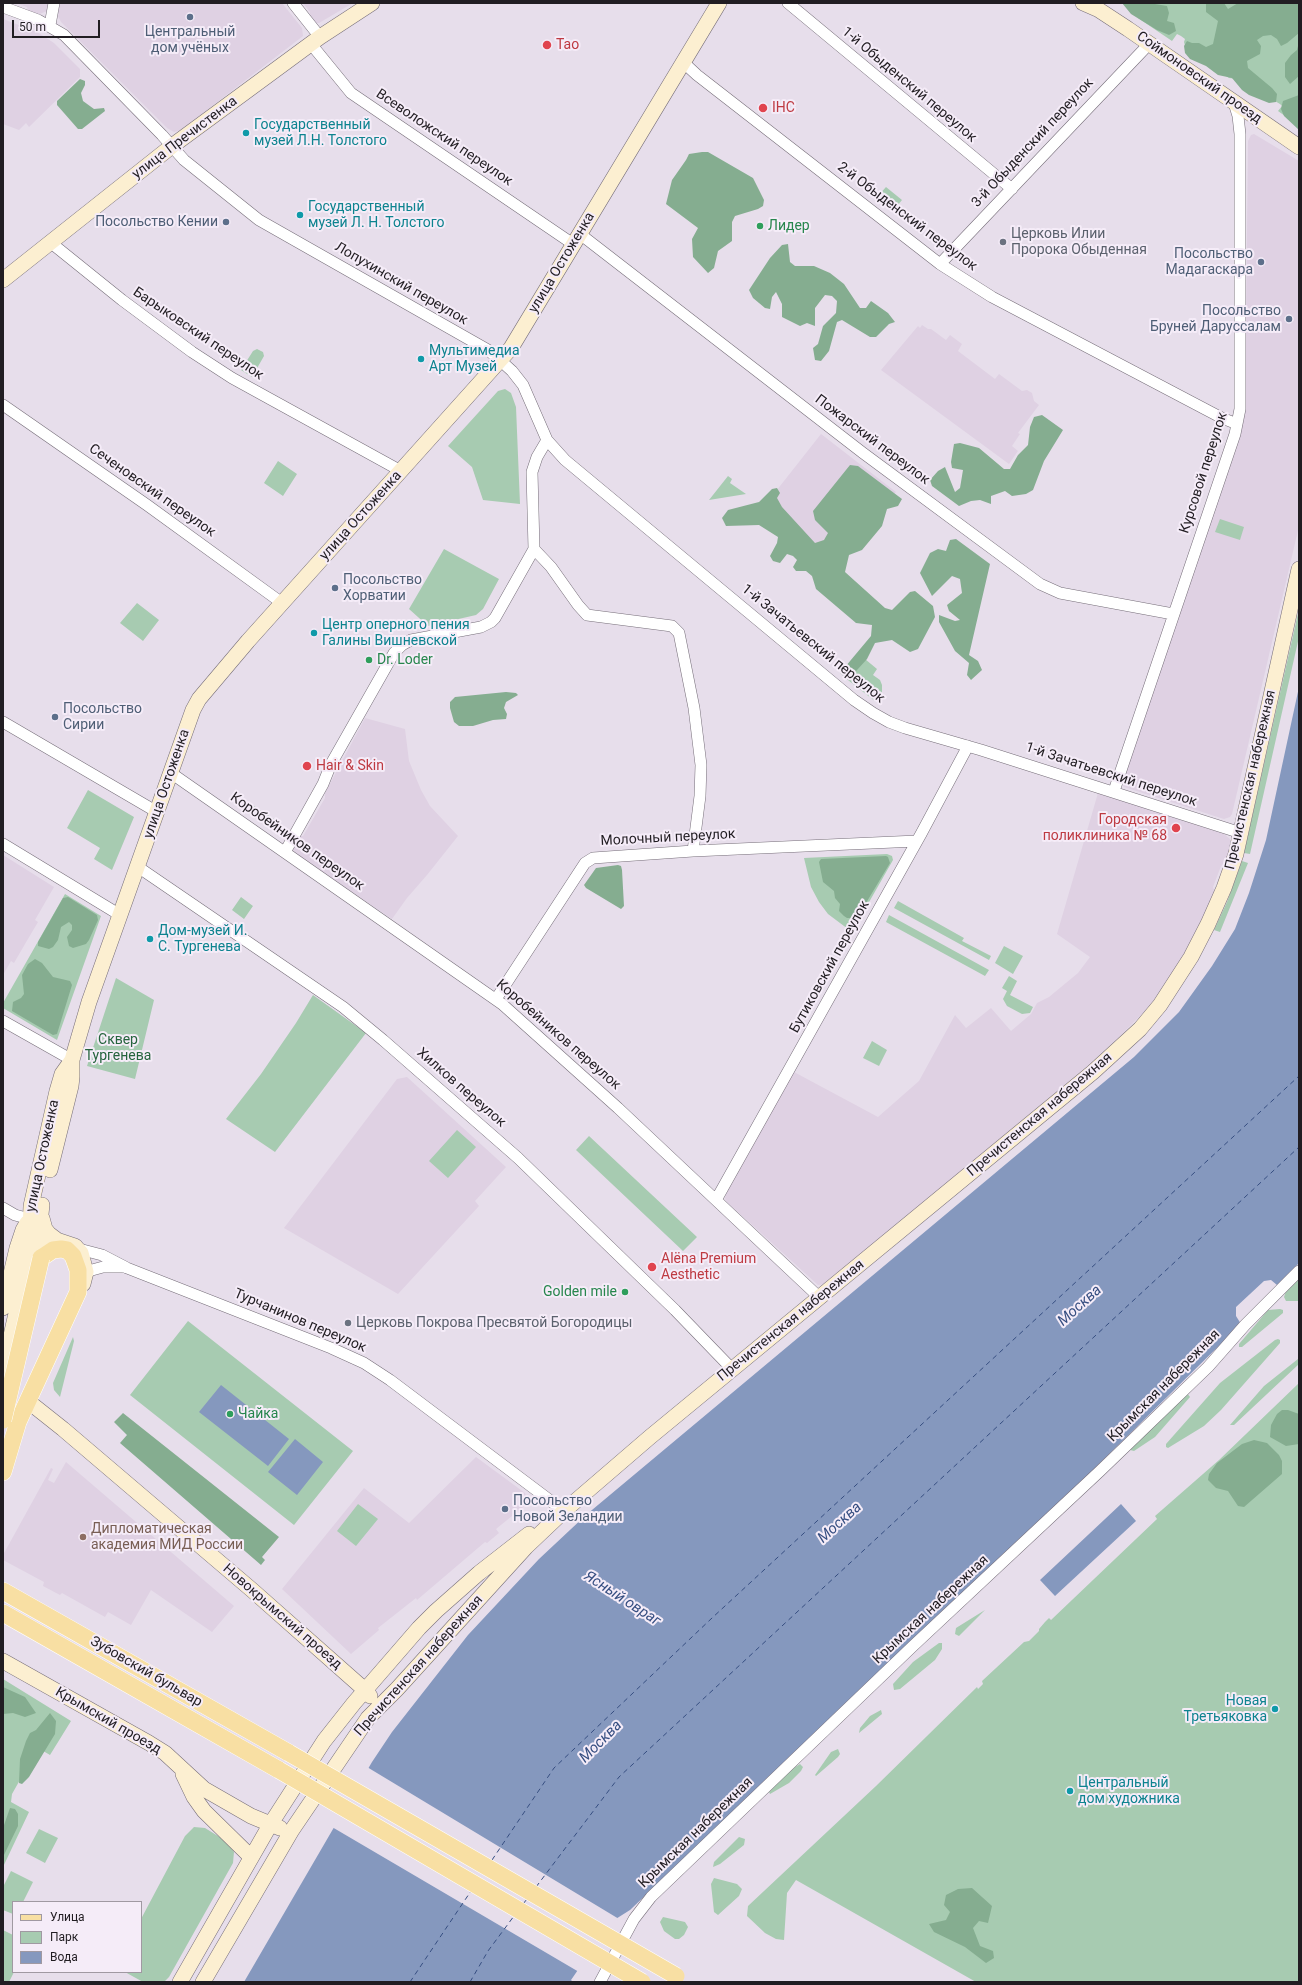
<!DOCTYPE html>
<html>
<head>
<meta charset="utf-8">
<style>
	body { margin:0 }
	#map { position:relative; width:1302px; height:1985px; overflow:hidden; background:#e7deeb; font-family:Roboto,sans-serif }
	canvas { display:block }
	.frame { position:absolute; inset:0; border:4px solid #211d22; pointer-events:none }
	.legend { position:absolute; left:12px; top:1901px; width:130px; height:72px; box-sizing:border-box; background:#f5ecf8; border:1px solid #a099a2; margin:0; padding:5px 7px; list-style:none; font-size:12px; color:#211d22 }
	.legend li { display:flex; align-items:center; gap:8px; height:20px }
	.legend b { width:20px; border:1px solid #a099a2 }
	.scale { position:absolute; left:12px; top:20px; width:88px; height:18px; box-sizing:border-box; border:2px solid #211d22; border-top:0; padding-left:5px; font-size:12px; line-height:14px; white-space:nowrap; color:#211d22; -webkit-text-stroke:3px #f5ecf8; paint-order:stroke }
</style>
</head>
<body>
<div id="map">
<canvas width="1302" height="1985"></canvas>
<div class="frame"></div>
<ul class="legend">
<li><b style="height:5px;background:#f8dfa3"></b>Улица</li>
<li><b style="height:11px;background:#a7cbb1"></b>Парк</li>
<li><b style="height:11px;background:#8598be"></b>Вода</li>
</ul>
<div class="scale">50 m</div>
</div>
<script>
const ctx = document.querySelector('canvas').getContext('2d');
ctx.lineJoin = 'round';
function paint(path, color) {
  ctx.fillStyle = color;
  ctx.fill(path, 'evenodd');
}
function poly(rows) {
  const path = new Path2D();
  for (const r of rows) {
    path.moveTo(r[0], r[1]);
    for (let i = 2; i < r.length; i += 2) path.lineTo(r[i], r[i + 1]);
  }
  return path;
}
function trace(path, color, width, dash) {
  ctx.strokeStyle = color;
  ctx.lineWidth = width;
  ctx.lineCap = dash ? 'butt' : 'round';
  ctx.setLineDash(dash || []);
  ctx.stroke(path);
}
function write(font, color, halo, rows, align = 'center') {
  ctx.font = font + ' Roboto,sans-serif';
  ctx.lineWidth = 4;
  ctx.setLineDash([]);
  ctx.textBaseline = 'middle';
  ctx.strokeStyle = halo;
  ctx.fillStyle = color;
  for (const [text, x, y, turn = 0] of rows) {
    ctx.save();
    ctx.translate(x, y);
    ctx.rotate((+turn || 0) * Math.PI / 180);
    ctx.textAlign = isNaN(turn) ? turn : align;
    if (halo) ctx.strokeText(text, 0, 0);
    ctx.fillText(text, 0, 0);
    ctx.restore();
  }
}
paint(poly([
	[16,3,50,3,47,11,37,15,28,11,27,7],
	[59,3,282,3,302,28,303,36,181,130,174,132,167,128,61,22,58,16],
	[303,3,353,3,319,23,316,23,310,17,310,12],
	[3,19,37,32,54,43,80,69,80,77,29,127,26,123,19,130,3,124],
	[1254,134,1299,161,1299,526,1232,814,1230,817,1224,819,1124,787,1122,783,1243,423,1245,410,1248,141,1251,135],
	[922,325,928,329,931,329,946,340,950,335,962,344,958,351,995,379,999,374,1022,391,1027,390,1032,393,1034,401,1039,405,1018,433,1020,434,1012,446,1018,451,1009,464,881,370,918,326,920,328],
	[821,434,896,492,831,572,758,514],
	[365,718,405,729,409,761,421,790,430,806,458,836,427,875,407,898,392,919,294,853,293,850,299,836,303,836,325,798,325,793],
	[1098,793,1224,834,1230,839,1231,846,1226,863,1221,866,1213,887,1215,893,1189,948,1156,1000,1120,1036,1087,1066,825,1284,818,1285,727,1202,725,1199,726,1194,794,1072,878,1117,919,1081,955,1015,966,1028,991,1008,1011,1031,1031,1014,1037,1003,1049,997,1078,973,1090,957,1057,934],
	[3,855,54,887,35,920,38,922,25,944,14,963,11,961,3,975],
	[407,1077,506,1167,475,1201,479,1206,398,1294,284,1228,397,1079],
	[476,1457,525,1493,528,1503,496,1529,499,1533,487,1543,485,1542,417,1600,416,1598,378,1628,379,1630,351,1654,282,1589,364,1488,409,1523],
	[66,1462,234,1606,212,1632,151,1590,131,1625,108,1612,105,1617,62,1593,60,1595,43,1586,44,1582,3,1560,3,1555,51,1468,53,1469,48,1480,54,1483]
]), '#dfd1e3');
paint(poly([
	[1145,3,1299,3,1299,126,1278,111,1282,106,1280,104,1237,79,1229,78,1186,49,1184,42,1185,39,1181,36,1177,34,1172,41,1138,18],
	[886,187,902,200,893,211,877,197],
	[257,349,263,352,264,356,252,377,241,370,253,351],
	[505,389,511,393,516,407,520,504,483,500,472,467,448,446,498,391],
	[278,461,297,474,283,496,264,483],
	[728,476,732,479,730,483,746,494,709,500],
	[1220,519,1244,527,1240,540,1215,532],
	[444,549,499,579,483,609,476,615,428,626,409,609],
	[137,603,159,620,143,641,120,623],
	[1299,609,1299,637,1250,854,1244,853],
	[865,659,877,669,873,675,880,680,882,685,882,693,876,702,848,680],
	[88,790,134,817,112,870,94,859,100,848,67,828],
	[248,802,277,821,272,829,243,809],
	[887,854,892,856,893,860,852,932,828,914,819,902,811,887,804,858],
	[1242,861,1248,863,1220,932,1214,930,1227,902],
	[65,894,101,916,57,1040,3,1008,3,1003],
	[241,897,253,906,244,919,232,910],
	[898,901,964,938,962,941,991,956,989,960,894,908],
	[889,915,989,970,985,976,886,922],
	[1004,946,1023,956,1013,974,995,963],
	[1009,976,1017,981,1010,995,1033,1007,1030,1013,1022,1014,1007,1006,1003,999,1007,991,1002,988],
	[116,978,154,1000,135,1079,87,1066],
	[313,995,366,1033,275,1152,226,1119,261,1074,296,1023],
	[872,1041,887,1050,879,1066,863,1058],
	[457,1130,476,1147,448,1178,429,1161],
	[589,1136,697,1237,683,1251,576,1150],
	[1299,1279,1299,1301,1286,1301,1284,1297,1286,1291],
	[1268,1310,1280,1309,1283,1310,1283,1313,1242,1347,1239,1347,1239,1344],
	[188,1321,353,1451,294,1525,130,1395],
	[73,1337,74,1341,60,1397,54,1390,53,1383],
	[1278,1339,1280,1340,1280,1343,1221,1410,1204,1426,1168,1448,1166,1447,1166,1444,1220,1383,1275,1340],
	[1298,1359,1299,1364,1234,1425,1230,1425,1264,1386],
	[1299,1383,1299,1982,976,1982,796,1880,787,1893,784,1940,776,1939,765,1933,747,1916,748,1906,876,1786,977,1687,978,1689,983,1684,982,1681,1024,1642,1029,1641,1039,1631,1039,1629,1045,1622,1049,1618,1051,1620,1157,1519,1155,1516,1219,1460],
	[1187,1393,1190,1397,1155,1437,1134,1451,1130,1450],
	[358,1504,378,1519,356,1546,337,1531],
	[985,1610,959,1636,955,1634,956,1628],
	[939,1643,942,1643,942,1649,935,1660,900,1689,894,1690,893,1684,913,1662],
	[3,1679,71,1721,50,1755,38,1748,12,1794,11,1802,29,1812,3,1867],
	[881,1710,882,1714,859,1733,860,1728,870,1716],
	[838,1749,840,1754,838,1757,816,1776,815,1775,831,1752],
	[800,1764,803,1767,801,1771,789,1783,770,1794,769,1792,792,1769],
	[194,1827,205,1828,226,1841,234,1852,233,1863,169,1977,164,1982,143,1982,125,1972,141,1972,141,1919,185,1836],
	[39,1829,58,1838,45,1863,26,1853],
	[739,1837,745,1839,744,1845,720,1864,713,1867,714,1862],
	[11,1871,33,1882,23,1902,13,1902,13,1914,3,1910,3,1887],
	[714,1878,737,1884,742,1889,739,1896,718,1915,714,1912,711,1884],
	[663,1917,685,1922,688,1927,684,1935,679,1939,675,1939,664,1931,660,1922],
	[3,1930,13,1935,14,1972,9,1982,3,1982]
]), '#a7cbb1');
paint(poly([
	[1122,3,1149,3,1167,6,1169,13,1167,21,1174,23,1176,31,1169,35,1157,30,1131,14],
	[1206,3,1224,3,1228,9,1238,3,1299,3,1299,33,1287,43,1281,46,1277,39,1271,35,1263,36,1257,40,1261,46,1260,54,1247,61,1248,68,1272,88,1277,94,1276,102,1269,103,1249,95,1242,90,1232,78,1218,75,1206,66,1190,59,1185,53,1184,46,1187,41,1192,43,1199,43,1206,47,1213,44,1218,21,1206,12],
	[1299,42,1299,76,1290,84,1285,77,1285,63,1291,55,1297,50],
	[80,79,85,81,85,85,81,93,83,101,94,109,104,108,105,111,82,129,78,129,57,105,57,101],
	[1299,95,1299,130,1284,116,1281,109,1283,101],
	[702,152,708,152,753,178,764,200,763,206,758,209,735,216,732,222,732,241,718,251,714,268,708,273,693,257,692,239,698,228,666,204,672,180,686,160,689,154],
	[788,244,790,262,795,266,814,266,830,273,844,284,860,308,866,308,871,301,888,313,895,322,889,324,876,337,870,337,842,320,837,322,829,351,821,361,815,360,813,348,818,344,823,326,836,313,837,301,832,296,825,295,815,308,815,326,807,323,800,326,782,317,782,304,776,292,772,297,770,309,765,308,753,298,749,290,770,258,782,245],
	[1042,415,1063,430,1044,461,1033,490,1026,494,1012,496,1005,491,991,496,991,504,980,500,971,501,959,506,932,486,930,480,938,471,945,467,955,492,960,488,963,470,952,468,951,462,954,444,960,443,979,448,1004,469,1010,469,1018,455,1028,445,1030,427,1034,417],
	[850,465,858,466,902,499,898,506,887,509,882,526,862,550,849,555,845,572,885,608,892,610,910,592,915,591,933,606,935,617,918,649,910,652,892,640,875,643,867,659,848,680,840,673,871,636,872,625,856,623,816,589,812,576,806,571,796,571,793,567,797,560,793,556,787,554,780,563,773,561,770,556,777,543,778,537,759,525,726,526,722,518,728,510,759,502,772,489,777,488,780,493,777,498,782,507,815,543,824,540,828,533,815,520,813,511],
	[956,539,990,564,969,655,978,661,982,670,971,680,967,675,969,663,955,651,939,622,939,615,955,621,960,620,949,611,947,605,962,593,960,579,952,576,932,596,920,573,930,553,938,549,946,551,950,540],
	[506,692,516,693,518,695,506,702,504,708,507,714,506,719,493,720,473,726,459,726,454,722,450,708,450,702,455,697],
	[886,856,888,857,890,863,857,918,847,918,844,916,839,911,840,904,835,898,834,891,823,882,819,862,821,859],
	[618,865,621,866,622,870,624,906,621,909,586,888,584,885,596,868],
	[68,897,97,915,98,920,89,940,86,944,73,948,69,946,67,937,72,930,72,925,69,922,61,927,58,940,53,947,49,949,38,946,38,942,63,898],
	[35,959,42,963,53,977,70,981,72,985,57,1034,53,1035,12,1011,13,1002,21,998,24,994,22,975,28,964],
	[1282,1410,1288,1410,1299,1414,1299,1444,1286,1446,1270,1437,1271,1425,1277,1414],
	[123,1413,279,1537,262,1557,265,1560,261,1565,120,1443,127,1435,114,1422],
	[1254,1440,1267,1443,1279,1455,1282,1461,1282,1474,1244,1507,1238,1506,1228,1491,1216,1488,1208,1480,1209,1474,1217,1463,1242,1444],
	[3,1687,25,1697,36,1713,25,1717,13,1713,3,1714],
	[50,1713,56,1721,55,1734,29,1777,22,1784,19,1783,20,1759,26,1741,30,1733,36,1730],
	[10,1808,15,1809,18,1814,18,1826,3,1857,3,1828],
	[972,1888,992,1906,988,1923,979,1921,973,1928,980,1946,993,1951,994,1958,986,1963,965,1947,934,1932,929,1924,946,1920,950,1912,944,1905,946,1895,958,1889]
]), '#85ad90');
paint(poly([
	[1299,687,1299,1263,1277,1285,1271,1280,1264,1281,1236,1307,1236,1316,1241,1324,1091,1472,630,1910,611,1922,571,1980,573,1982,244,1982,372,1762,392,1732,468,1635,539,1559,586,1515,1134,1057,1179,1012,1212,966,1235,929,1249,893,1266,840],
	[221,1385,289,1439,268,1466,199,1412],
	[295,1439,323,1462,297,1495,268,1472],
	[1121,1504,1136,1521,1055,1596,1040,1580]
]), '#8598be');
paint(poly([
	[367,1767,619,1919,612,1924,579,1972,332,1827]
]), '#e7deeb');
trace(poly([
	[492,1860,554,1768,712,1618,1299,1076],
	[536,1887,619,1777,1299,1147],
	[523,1904,527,1899],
	[410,1982,471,1891],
	[470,1982,488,1951,514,1916]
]), '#364e81', 1, [5, 4]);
const street = poly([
	[293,3,320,37],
	[788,3,1012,189],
	[3,7,38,20,64,35,162,135,184,160,259,220,488,350,501,361,512,371,523,385,547,440,565,460,854,700,873,713,889,722,905,728,981,750,1241,833],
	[50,25,54,3],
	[311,44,351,93,573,244],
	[683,62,697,75,940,264,992,297,1222,418,1237,424],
	[580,234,863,453,1040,584,1060,593,1173,614],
	[50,242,122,300,192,352,232,378,401,471],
	[940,264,1149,44],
	[3,405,147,505,282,603],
	[547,440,537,457,532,472,534,549,551,567,578,605,587,615,672,626,679,633,694,708,701,765,700,796,693,851],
	[3,722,157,812],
	[171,773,502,1004,618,1108,820,1298],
	[1114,791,1235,434,1240,409,1240,134,1238,116,1234,103],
	[3,844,120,915],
	[285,852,323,784,331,764,394,653,402,645,411,640,481,627,491,622,495,618,534,549],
	[138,867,343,1007,383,1040,518,1158,675,1310,732,1369],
	[496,999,585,863,593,858,693,851,917,841],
	[3,1021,72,1060],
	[716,1200,921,834,968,746],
	[3,1208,15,1215,30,1219],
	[79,1249,102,1255,127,1268,331,1348,364,1363,390,1380,564,1511],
	[81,1276,92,1270,103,1267,122,1267],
	[600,1982,634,1919,651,1897,913,1646,1100,1471,1208,1367,1245,1325,1299,1271]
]);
const secondary = poly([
	[1083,3,1099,10,1128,29,1299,147],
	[3,280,172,146,320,37,372,3],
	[50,1170,71,1086,72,1077,72,1060],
	[42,1218,45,1229,49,1234,57,1240,75,1246,81,1253,86,1272,83,1284],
	[41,1258,40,1223,42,1205],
	[3,1308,17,1248,23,1230,27,1223],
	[3,1371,29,1256,31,1206,57,1091,62,1074,72,1060,89,1002,193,710,199,699,248,641,511,348,719,3],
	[29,1402,63,1429,252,1590,365,1690,370,1696],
	[3,1661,149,1743,165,1753,204,1789,251,1816,280,1828],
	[183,1774,194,1797,204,1811,251,1857],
	[180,1982,270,1825,324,1741,354,1703,419,1628,436,1611,479,1573,529,1534],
	[203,1982,292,1830,368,1718,397,1689,526,1547,564,1511,650,1437,1093,1072,1140,1029,1160,1005,1191,957,1208,924,1224,888,1236,854,1299,569]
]);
const primary = poly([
	[3,1472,18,1422,78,1292,78,1270,73,1256,67,1250,61,1249,53,1250,41,1258],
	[3,1591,289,1753],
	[3,1613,279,1770]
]);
trace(street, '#766e79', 12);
trace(secondary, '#766e79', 16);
trace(primary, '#fff', 18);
trace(street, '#fff', 11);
trace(secondary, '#fcefd1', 15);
trace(primary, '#f8dfa3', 17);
const primaryBridge = poly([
	[3,1420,41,1258],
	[289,1753,676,1976],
	[279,1770,642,1982]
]);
trace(primaryBridge, '#fff', 18, []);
trace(primaryBridge, '#f8dfa3', 17);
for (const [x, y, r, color] of [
	[190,17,4,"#5c6f8a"],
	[547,45,5,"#e0444e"],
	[763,108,5,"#e0444e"],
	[246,133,4,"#0f9aa8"],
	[300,215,4,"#0f9aa8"],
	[226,222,4,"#5c6f8a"],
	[760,226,4,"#2e9e5b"],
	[1003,242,4,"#6b7280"],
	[1261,262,4,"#5c6f8a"],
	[1289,319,4,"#5c6f8a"],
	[421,359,4,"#0f9aa8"],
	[335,588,4,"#5c6f8a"],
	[314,633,4,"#0f9aa8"],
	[369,660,4,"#2e9e5b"],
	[55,717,4,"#5c6f8a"],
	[307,766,5,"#e0444e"],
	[1176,828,5,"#e0444e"],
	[150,939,4,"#0f9aa8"],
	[652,1267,5,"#e0444e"],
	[625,1292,4,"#2e9e5b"],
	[348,1323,4,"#6b7280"],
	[230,1414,4,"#2e9e5b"],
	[505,1509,4,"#5c6f8a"],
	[83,1537,4,"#8d6e63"],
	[1275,1709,4,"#0f9aa8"],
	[1070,1791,4,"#0f9aa8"]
]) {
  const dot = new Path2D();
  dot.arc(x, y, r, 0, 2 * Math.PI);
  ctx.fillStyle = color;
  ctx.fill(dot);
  trace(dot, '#f5ecf8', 1.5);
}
write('14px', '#4e5e75', '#f5ecf8', [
	["Центральный",190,32,"center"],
	["дом учёных",190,48,"center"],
	["Посольство Кении",218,222],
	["Посольство",1253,254],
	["Мадагаскара",1253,270],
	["Посольство",1281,311],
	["Бруней Даруссалам",1281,327],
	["Посольство",343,580,"left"],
	["Хорватии",343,596,"left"],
	["Посольство",63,709,"left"],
	["Сирии",63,725,"left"],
	["Посольство",513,1501,"left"],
	["Новой Зеландии",513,1517,"left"]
], 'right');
write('14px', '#be3a42', '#f5ecf8', [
	["Тао",556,45],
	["IHC",772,108],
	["Hair & Skin",316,766],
	["Городская",1167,820,"right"],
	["поликлиника № 68",1167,836,"right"],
	["Alёna Premium",661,1259],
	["Aesthetic",661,1275]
], 'left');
write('14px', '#211d22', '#f5ecf8', [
	["Соймоновский проезд",1199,78,35],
	["1-й Обыденский переулок",909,85,40],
	["улица Пречистенка",185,138,-37],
	["Всеволожский переулок",444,138,34],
	["3-й Обыденский переулок",1033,143,-47],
	["2-й Обыденский переулок",907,217,37],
	["улица Остоженка",562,263,-59],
	["Лопухинский переулок",401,284,30],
	["Барыковский переулок",198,334,34],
	["Пожарский переулок",872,440,37],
	["Курсовой переулок",1204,473,-72],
	["Сеченовский переулок",152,491,35],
	["улица Остоженка",361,516,-48],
	["1-й Зачатьевский переулок",813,644,39],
	["1-й Зачатьевский переулок",1111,775,18],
	["Пречистенская набережная",1251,780,-77],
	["улица Остоженка",167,784,-71],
	["Молочный переулок",668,838,-3],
	["Коробейников переулок",297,842,35],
	["Бутиковский переулок",830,967,-61],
	["Коробейников переулок",558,1035,41],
	["Хилков переулок",461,1088,41],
	["Пречистенская набережная",1040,1115,-40],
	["улица Остоженка",43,1156,-78],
	["Турчанинов переулок",300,1321,23],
	["Пречистенская набережная",791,1321,-39],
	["Крымская набережная",1164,1386,-45],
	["Крымская набережная",931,1610,-43],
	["Новокрымский проезд",282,1617,41],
	["Пречистенская набережная",419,1666,-48],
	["Зубовский бульвар",146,1672,30],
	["Крымский проезд",108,1721,30],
	["Крымская набережная",696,1833,-44]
]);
write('14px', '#0d838f', '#f5ecf8', [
	["Государственный",254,125],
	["музей Л.Н. Толстого",254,141],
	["Государственный",308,207],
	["музей Л. Н. Толстого",308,223],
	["Мультимедиа",429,351],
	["Арт Музей",429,367],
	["Центр оперного пения",322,625],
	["Галины Вишневской",322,641],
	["Дом-музей И.",158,931],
	["С. Тургенева",158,947],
	["Новая",1267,1701,"right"],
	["Третьяковка",1267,1717,"right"],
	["Центральный",1078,1783],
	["дом художника",1078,1799]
], 'left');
write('14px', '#27864d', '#f5ecf8', [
	["Лидер",768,226],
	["Dr. Loder",377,660],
	["Golden mile",617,1292,"right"],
	["Чайка",238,1414]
], 'left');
write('14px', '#5b616d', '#f5ecf8', [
	["Церковь Илии",1011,234],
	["Пророка Обыденная",1011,250],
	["Церковь Покрова Пресвятой Богородицы",356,1323]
], 'left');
write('14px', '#25643d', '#f5ecf8', [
	["Сквер",118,1040],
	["Тургенева",118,1056]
]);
write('14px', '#785e54', '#f5ecf8', [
	["Дипломатическая",91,1529],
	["академия МИД России",91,1545]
], 'left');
write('italic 15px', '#364e81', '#f5ecf8', [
	["Москва",1080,1306,-42],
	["Москва",840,1523,-42],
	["Ясный овраг",622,1599,33],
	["Москва",601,1742,-45]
]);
</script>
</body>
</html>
